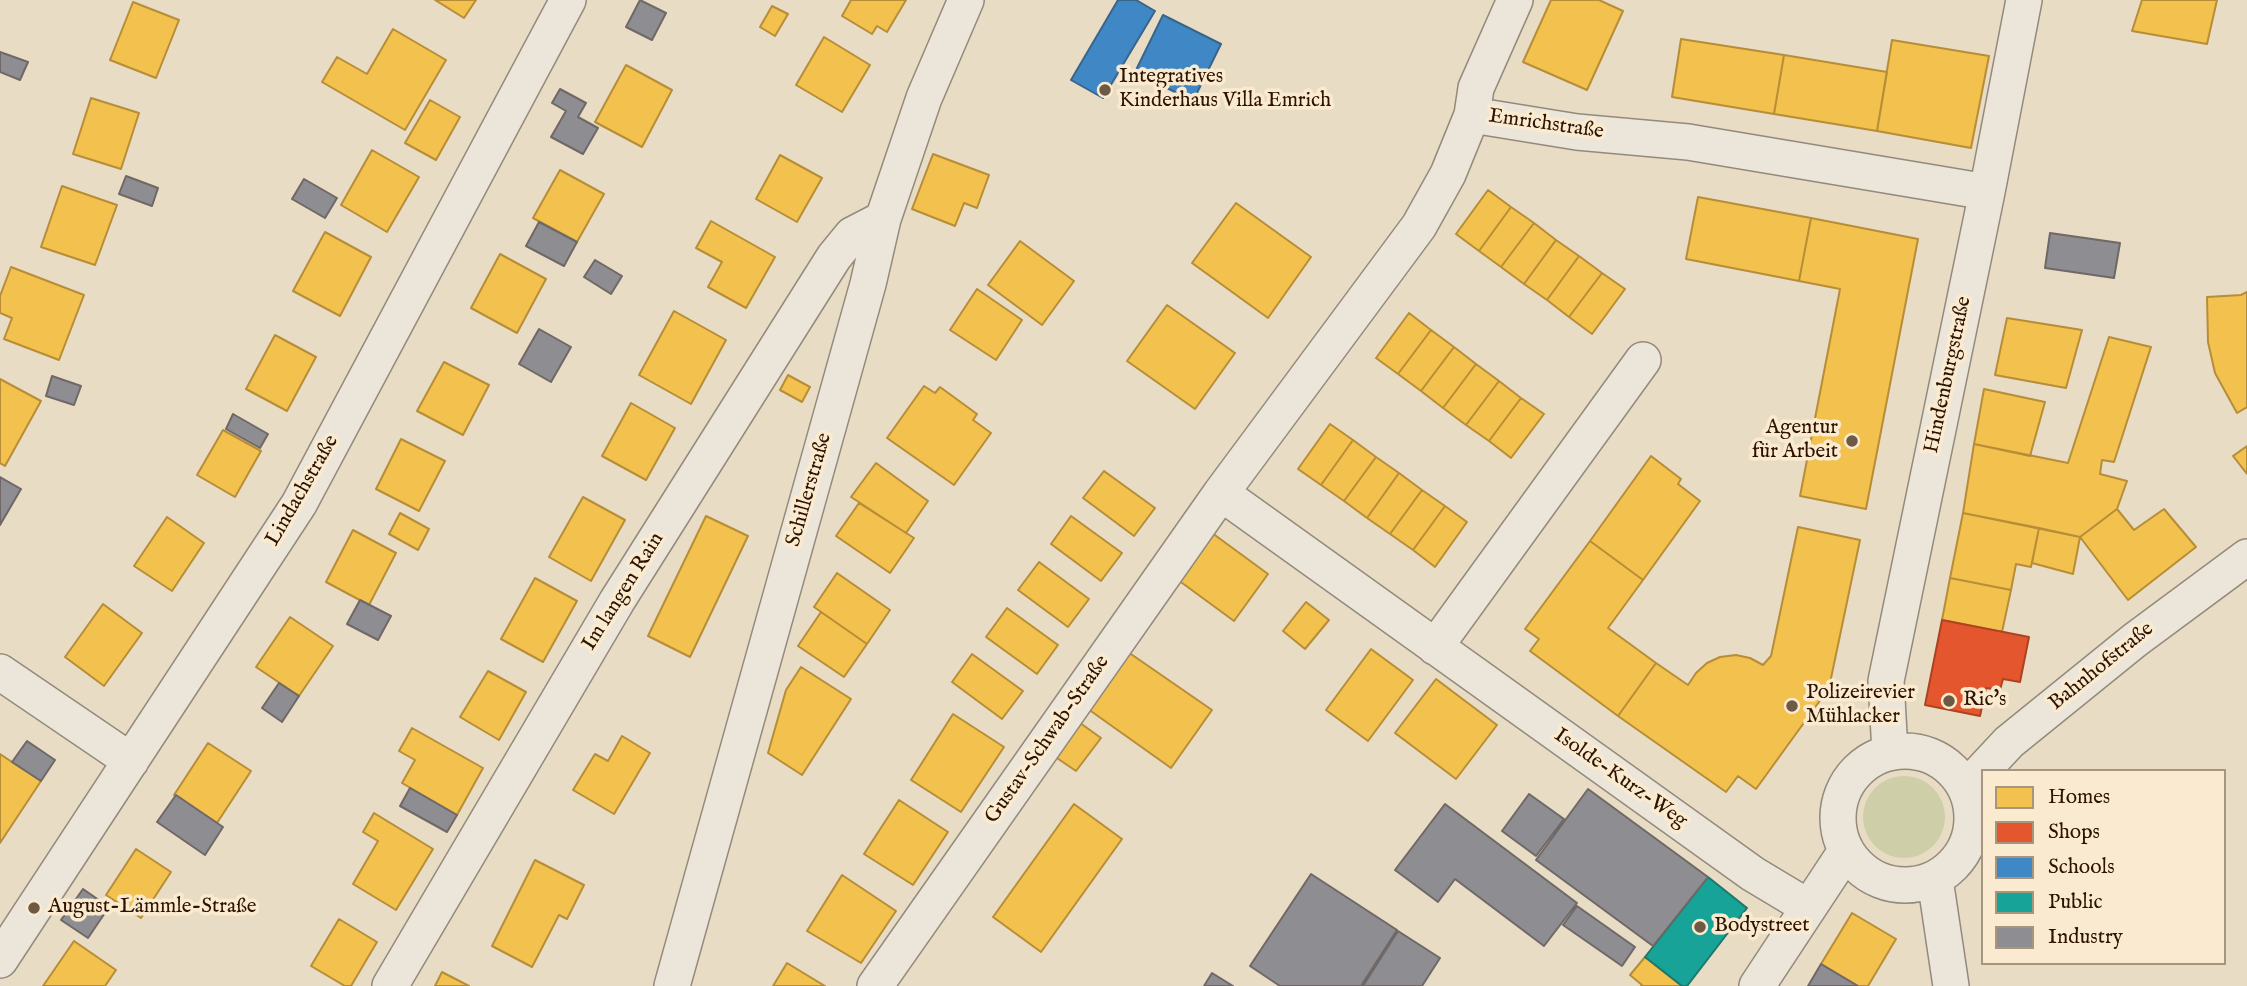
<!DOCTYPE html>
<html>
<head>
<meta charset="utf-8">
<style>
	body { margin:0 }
	#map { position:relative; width:2247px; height:986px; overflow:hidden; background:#e8dcc5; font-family:"IM FELL English",serif }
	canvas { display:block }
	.legend { position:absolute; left:1981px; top:769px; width:245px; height:196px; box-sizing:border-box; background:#faebd0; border:2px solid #a8957d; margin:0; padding:9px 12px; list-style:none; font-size:21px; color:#2d1300 }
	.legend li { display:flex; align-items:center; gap:14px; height:35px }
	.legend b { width:35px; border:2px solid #a8957d }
</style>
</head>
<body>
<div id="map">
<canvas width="2247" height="986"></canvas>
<ul class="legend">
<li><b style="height:19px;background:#f2c14e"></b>Homes</li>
<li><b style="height:19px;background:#e4572e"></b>Shops</li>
<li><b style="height:19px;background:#3f88c5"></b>Schools</li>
<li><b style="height:19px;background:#17a398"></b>Public</li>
<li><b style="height:19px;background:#8d8d92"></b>Industry</li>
</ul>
</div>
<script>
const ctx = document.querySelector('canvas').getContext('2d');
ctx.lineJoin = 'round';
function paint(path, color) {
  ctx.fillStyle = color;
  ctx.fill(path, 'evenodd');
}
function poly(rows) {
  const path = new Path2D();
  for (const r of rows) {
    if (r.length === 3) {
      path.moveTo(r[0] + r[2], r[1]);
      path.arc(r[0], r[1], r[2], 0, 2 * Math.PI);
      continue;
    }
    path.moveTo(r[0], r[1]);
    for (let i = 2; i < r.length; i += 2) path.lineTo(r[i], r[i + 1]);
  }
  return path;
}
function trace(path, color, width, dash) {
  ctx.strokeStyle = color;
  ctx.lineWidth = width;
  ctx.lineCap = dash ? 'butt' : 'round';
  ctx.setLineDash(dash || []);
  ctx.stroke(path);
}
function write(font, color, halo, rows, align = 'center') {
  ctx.font = font + ' "IM FELL English",serif';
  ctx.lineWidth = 7;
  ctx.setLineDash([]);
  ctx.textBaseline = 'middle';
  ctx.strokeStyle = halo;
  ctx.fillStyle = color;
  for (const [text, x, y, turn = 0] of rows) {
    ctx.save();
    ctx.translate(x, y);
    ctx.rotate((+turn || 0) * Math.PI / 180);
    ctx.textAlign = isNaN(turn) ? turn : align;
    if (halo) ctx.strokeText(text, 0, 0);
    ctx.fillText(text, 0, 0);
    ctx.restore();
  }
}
paint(poly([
	[1904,817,41]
]), '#cecea8');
const homes = poly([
	[435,0,476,0,464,18,435,0],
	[851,0,906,0,887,32,877,26,872,34,842,16,851,0],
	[1551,0,1599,0,1623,11,1587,90,1523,62,1551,0],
	[2142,0,2217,0,2207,44,2132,31,2142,0],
	[133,2,179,20,156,78,110,60,133,2],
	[772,6,788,14,775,36,760,27,772,6],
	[393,29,446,60,405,130,322,82,337,57,367,74,393,29],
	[824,37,870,65,842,112,796,85,824,37],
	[1681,39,1784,55,1774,114,1672,97,1681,39],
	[1892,40,1989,56,1971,148,1877,131,1892,40],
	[1784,55,1887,72,1877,131,1774,114,1784,55],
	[626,65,672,90,642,147,595,122,626,65],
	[91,98,139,113,121,169,73,154,91,98],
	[430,100,460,117,436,160,405,143,430,100],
	[372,150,419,177,387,232,341,205,372,150],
	[933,154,989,175,977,208,964,203,955,226,912,209,933,154],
	[780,155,822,178,797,222,756,199,780,155],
	[560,170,604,194,577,242,533,218,560,170],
	[62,186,117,205,95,265,41,247,62,186],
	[1488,190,1511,207,1479,251,1456,234,1488,190],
	[1698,197,1811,218,1799,281,1686,259,1698,197],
	[1236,203,1311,257,1268,318,1192,263,1236,203],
	[1511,207,1534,223,1501,267,1479,251,1511,207],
	[1811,218,1918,239,1866,509,1800,496,1840,289,1799,281,1811,218],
	[711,221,775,257,746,308,708,287,722,262,696,248,711,221],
	[1534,223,1556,240,1524,284,1501,267,1534,223],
	[325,232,371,257,340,316,293,291,325,232],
	[1556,240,1579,256,1547,300,1524,284,1556,240],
	[1020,241,1074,281,1042,325,988,285,1020,241],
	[500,254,546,279,517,333,471,308,500,254],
	[1579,256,1602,273,1569,317,1547,300,1579,256],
	[11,267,84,295,59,360,4,339,12,318,0,313,0,296,11,267],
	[1602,273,1625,289,1592,334,1569,317,1602,273],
	[977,289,1022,320,996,360,950,330,977,289],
	[2247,292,2247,407,2237,413,2215,373,2208,342,2207,297,2241,295,2247,292],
	[1167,305,1235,353,1195,409,1127,361,1167,305],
	[674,311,726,340,691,404,639,375,674,311],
	[1409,313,1431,330,1398,374,1376,358,1409,313],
	[2007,318,2082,330,2066,388,1995,375,2007,318],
	[1431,330,1454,347,1421,391,1398,374,1431,330],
	[275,335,316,357,287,411,246,389,275,335],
	[2109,337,2151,347,2114,462,2102,460,2100,474,2127,481,2117,509,2080,537,1963,513,1974,444,2068,463,2109,337],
	[1454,347,1476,364,1443,408,1421,391,1454,347],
	[444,362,489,385,463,435,417,411,444,362],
	[1476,364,1499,381,1466,425,1443,408,1476,364],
	[788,375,810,387,802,402,780,390,788,375],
	[0,379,41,401,5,466,0,463,0,379],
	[1499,381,1521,398,1489,441,1466,425,1499,381],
	[924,386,935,393,940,387,977,414,973,420,991,433,954,485,887,438,924,386],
	[1984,389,2045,402,2030,456,1974,444,1984,389],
	[1521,398,1544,414,1511,458,1489,441,1521,398],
	[631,403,675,428,646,480,602,456,631,403],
	[1330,424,1353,440,1321,485,1298,469,1330,424],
	[223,430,261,451,235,497,197,475,223,430],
	[401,439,445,461,419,511,376,489,401,439],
	[1353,440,1376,457,1344,501,1321,485,1353,440],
	[2247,446,2247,474,2233,456,2247,446],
	[1651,456,1681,479,1678,484,1700,501,1643,580,1590,541,1651,456],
	[1376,457,1399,473,1367,518,1344,501,1376,457],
	[876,463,928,501,906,533,851,497,876,463],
	[1104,471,1155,508,1134,536,1083,498,1104,471],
	[1399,473,1422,490,1390,534,1367,518,1399,473],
	[1422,490,1445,506,1413,550,1390,534,1422,490],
	[583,497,625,520,591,581,549,557,583,497],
	[859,503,914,538,890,573,836,536,859,503],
	[1445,506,1467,522,1435,567,1413,550,1445,506],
	[2117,509,2134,530,2164,509,2196,547,2128,600,2080,537,2117,509],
	[400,513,429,529,418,550,389,534,400,513],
	[1963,513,2039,528,2031,567,2016,564,2011,590,1950,578,1963,513],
	[706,516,748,536,690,657,648,636,706,516],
	[1071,516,1122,553,1101,581,1051,544,1071,516],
	[167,517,204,543,172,591,134,566,167,517],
	[1798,527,1860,540,1830,683,1832,684,1756,789,1738,776,1726,792,1618,716,1656,663,1688,685,1696,673,1707,663,1720,657,1736,655,1750,658,1763,665,1771,656,1798,527],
	[2039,528,2080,537,2073,574,2032,563,2039,528],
	[353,530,396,553,369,605,326,582,353,530],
	[1208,530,1268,574,1234,621,1174,577,1208,530],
	[1590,541,1643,580,1608,628,1656,663,1618,716,1530,651,1539,639,1525,629,1590,541],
	[1039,562,1089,599,1068,627,1018,590,1039,562],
	[837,573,890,610,867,644,814,607,837,573],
	[535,578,577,601,543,662,501,639,535,578],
	[1950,578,2011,590,2002,632,1942,620,1950,578],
	[1306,602,1329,620,1305,649,1283,631,1306,602],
	[103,604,142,633,104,686,65,657,103,604],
	[1007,608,1058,645,1037,674,986,637,1007,608],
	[821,612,867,644,844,677,798,646,821,612],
	[290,617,333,646,299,696,256,667,290,617],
	[1371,649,1413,680,1368,741,1326,710,1371,649],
	[1128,652,1212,710,1171,768,1088,709,1128,652],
	[972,654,1023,691,1002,719,952,682,972,654],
	[801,667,851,699,802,775,768,753,786,690,801,667],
	[488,671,526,692,499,740,460,717,488,671],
	[1436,679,1497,725,1456,779,1395,733,1436,679],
	[953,714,1004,747,961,812,911,780,953,714],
	[1076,720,1101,738,1076,771,1051,754,1076,720],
	[412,728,483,768,457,815,402,783,415,760,399,751,412,728],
	[622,736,650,753,614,814,573,790,595,754,608,761,622,736],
	[208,743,251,771,217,823,174,795,208,743],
	[0,754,41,781,0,843,0,754],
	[899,800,948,832,913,885,864,854,899,800],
	[1074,804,1122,839,1041,952,993,917,1074,804],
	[374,813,433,849,396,910,353,884,378,841,363,832,374,813],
	[136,849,171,872,141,918,106,895,136,849],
	[535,860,584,885,567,919,559,915,532,967,492,946,535,860],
	[842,875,896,911,861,963,807,931,842,875],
	[1852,913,1896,939,1868,986,1858,986,1821,964,1852,913],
	[339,919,377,942,351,986,345,986,311,966,339,919],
	[74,941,116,970,105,986,43,986,74,941],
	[1645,957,1682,986,1641,986,1642,985,1630,975,1645,957],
	[787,963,825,986,773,986,787,963],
	[442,972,469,986,435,986,442,972]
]);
paint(homes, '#f2c14e');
trace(homes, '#b78d37', 2);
const shops = poly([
	[1942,620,2029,637,2020,682,2003,679,2000,690,1986,688,1980,716,1925,705,1942,620]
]);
paint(shops, '#e4572e');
trace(shops, '#ad4320', 2);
const schools = poly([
	[1118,0,1136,0,1155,11,1103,98,1071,80,1118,0],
	[1163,15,1221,44,1193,101,1135,72,1163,15]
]);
paint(schools, '#3f88c5');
trace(schools, '#3a658a', 2);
const public = poly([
	[1708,877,1747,908,1687,986,1682,986,1645,957,1708,877]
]);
paint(public, '#17a398');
trace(public, '#1e786a', 2);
const industry = poly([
	[640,0,666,13,652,40,626,27,640,0],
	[0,52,28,62,20,80,0,72,0,52],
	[560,89,586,103,578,117,598,128,583,154,551,137,566,111,552,103,560,89],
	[126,176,158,188,152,206,119,194,126,176],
	[304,179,337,198,325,218,292,199,304,179],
	[539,222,577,242,564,266,526,246,539,222],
	[2050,233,2120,243,2114,278,2045,268,2050,233],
	[595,260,622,276,611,294,584,277,595,260],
	[539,329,571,347,551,382,519,364,539,329],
	[52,376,81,386,74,405,46,396,52,376],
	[233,414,268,434,260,448,226,429,233,414],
	[0,477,21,489,0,525,0,477],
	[360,600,391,616,378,640,347,624,360,600],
	[279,683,299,696,282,722,262,708,279,683],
	[27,741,55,760,41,781,12,762,27,741],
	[410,788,457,815,447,832,400,806,410,788],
	[1588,789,1708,877,1653,946,1536,860,1588,789],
	[1529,794,1564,819,1536,856,1502,831,1529,794],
	[176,795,223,827,205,855,157,822,176,795],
	[1445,804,1577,903,1544,946,1455,879,1438,902,1395,870,1445,804],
	[1311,874,1397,930,1361,986,1280,986,1250,966,1311,874],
	[83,889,109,907,88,938,61,920,83,889],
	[1577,906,1635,947,1622,966,1563,925,1577,906],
	[1398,931,1440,958,1422,986,1363,986,1398,931],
	[1821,964,1858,986,1808,986,1821,964],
	[1212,973,1233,986,1204,986,1212,973]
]);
paint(industry, '#8d8d92');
trace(industry, '#706866', 2);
const street = poly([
	[1472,115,1476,88,1515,0],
	[1221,493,1753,874,1808,907],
	[1435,647,1643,360],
	[0,672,131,761],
	[1905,818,67],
	[1890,752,1886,681,1987,192,2024,0],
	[1966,788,2009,742,2135,640,2247,557],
	[1935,879,1951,986],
	[0,960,299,504,568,0],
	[390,986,617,601,834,257,852,235,883,219],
	[672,986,868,284,883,219,924,98,966,0],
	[875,986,1221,493,1419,226,1448,174,1472,115,1577,132,1688,142,1987,192],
	[1757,986,1846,851]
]);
trace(street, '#948a7b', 38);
trace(street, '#ebe5da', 35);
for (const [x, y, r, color] of [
	[1105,90,7,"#6e5945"],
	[1852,441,7,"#6e5945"],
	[1949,701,7,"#6e5945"],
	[1792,706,7,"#6e5945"],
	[34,908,7,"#6e5945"],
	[1700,927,7,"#6e5945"]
]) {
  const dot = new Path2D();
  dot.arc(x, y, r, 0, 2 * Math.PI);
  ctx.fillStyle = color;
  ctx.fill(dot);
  trace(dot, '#faebd0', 2.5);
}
write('21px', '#2d1300', '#faebd0', [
	["Integratives",1119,78],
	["Kinderhaus Villa Emrich",1119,102],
	["Agentur",1838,429,"right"],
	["für Arbeit",1838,453,"right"],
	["Polizeirevier",1806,694],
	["Mühlacker",1806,718],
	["Ric's",1963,701],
	["August-Lämmle-Straße",48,908],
	["Bodystreet",1714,927]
], 'left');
write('21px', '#2d1300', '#faebd0', [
	["Emrichstraße",1546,125,8],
	["Hindenburgstraße",1949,375,-78],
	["Schillerstraße",810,490,-74],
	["Lindachstraße",303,491,-60],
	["Im langen Rain",624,592,-58],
	["Bahnhofstraße",2102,667,-39],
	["Gustav-Schwab-Straße",1048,740,-55],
	["Isolde-Kurz-Weg",1620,779,35]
]);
</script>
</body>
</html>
